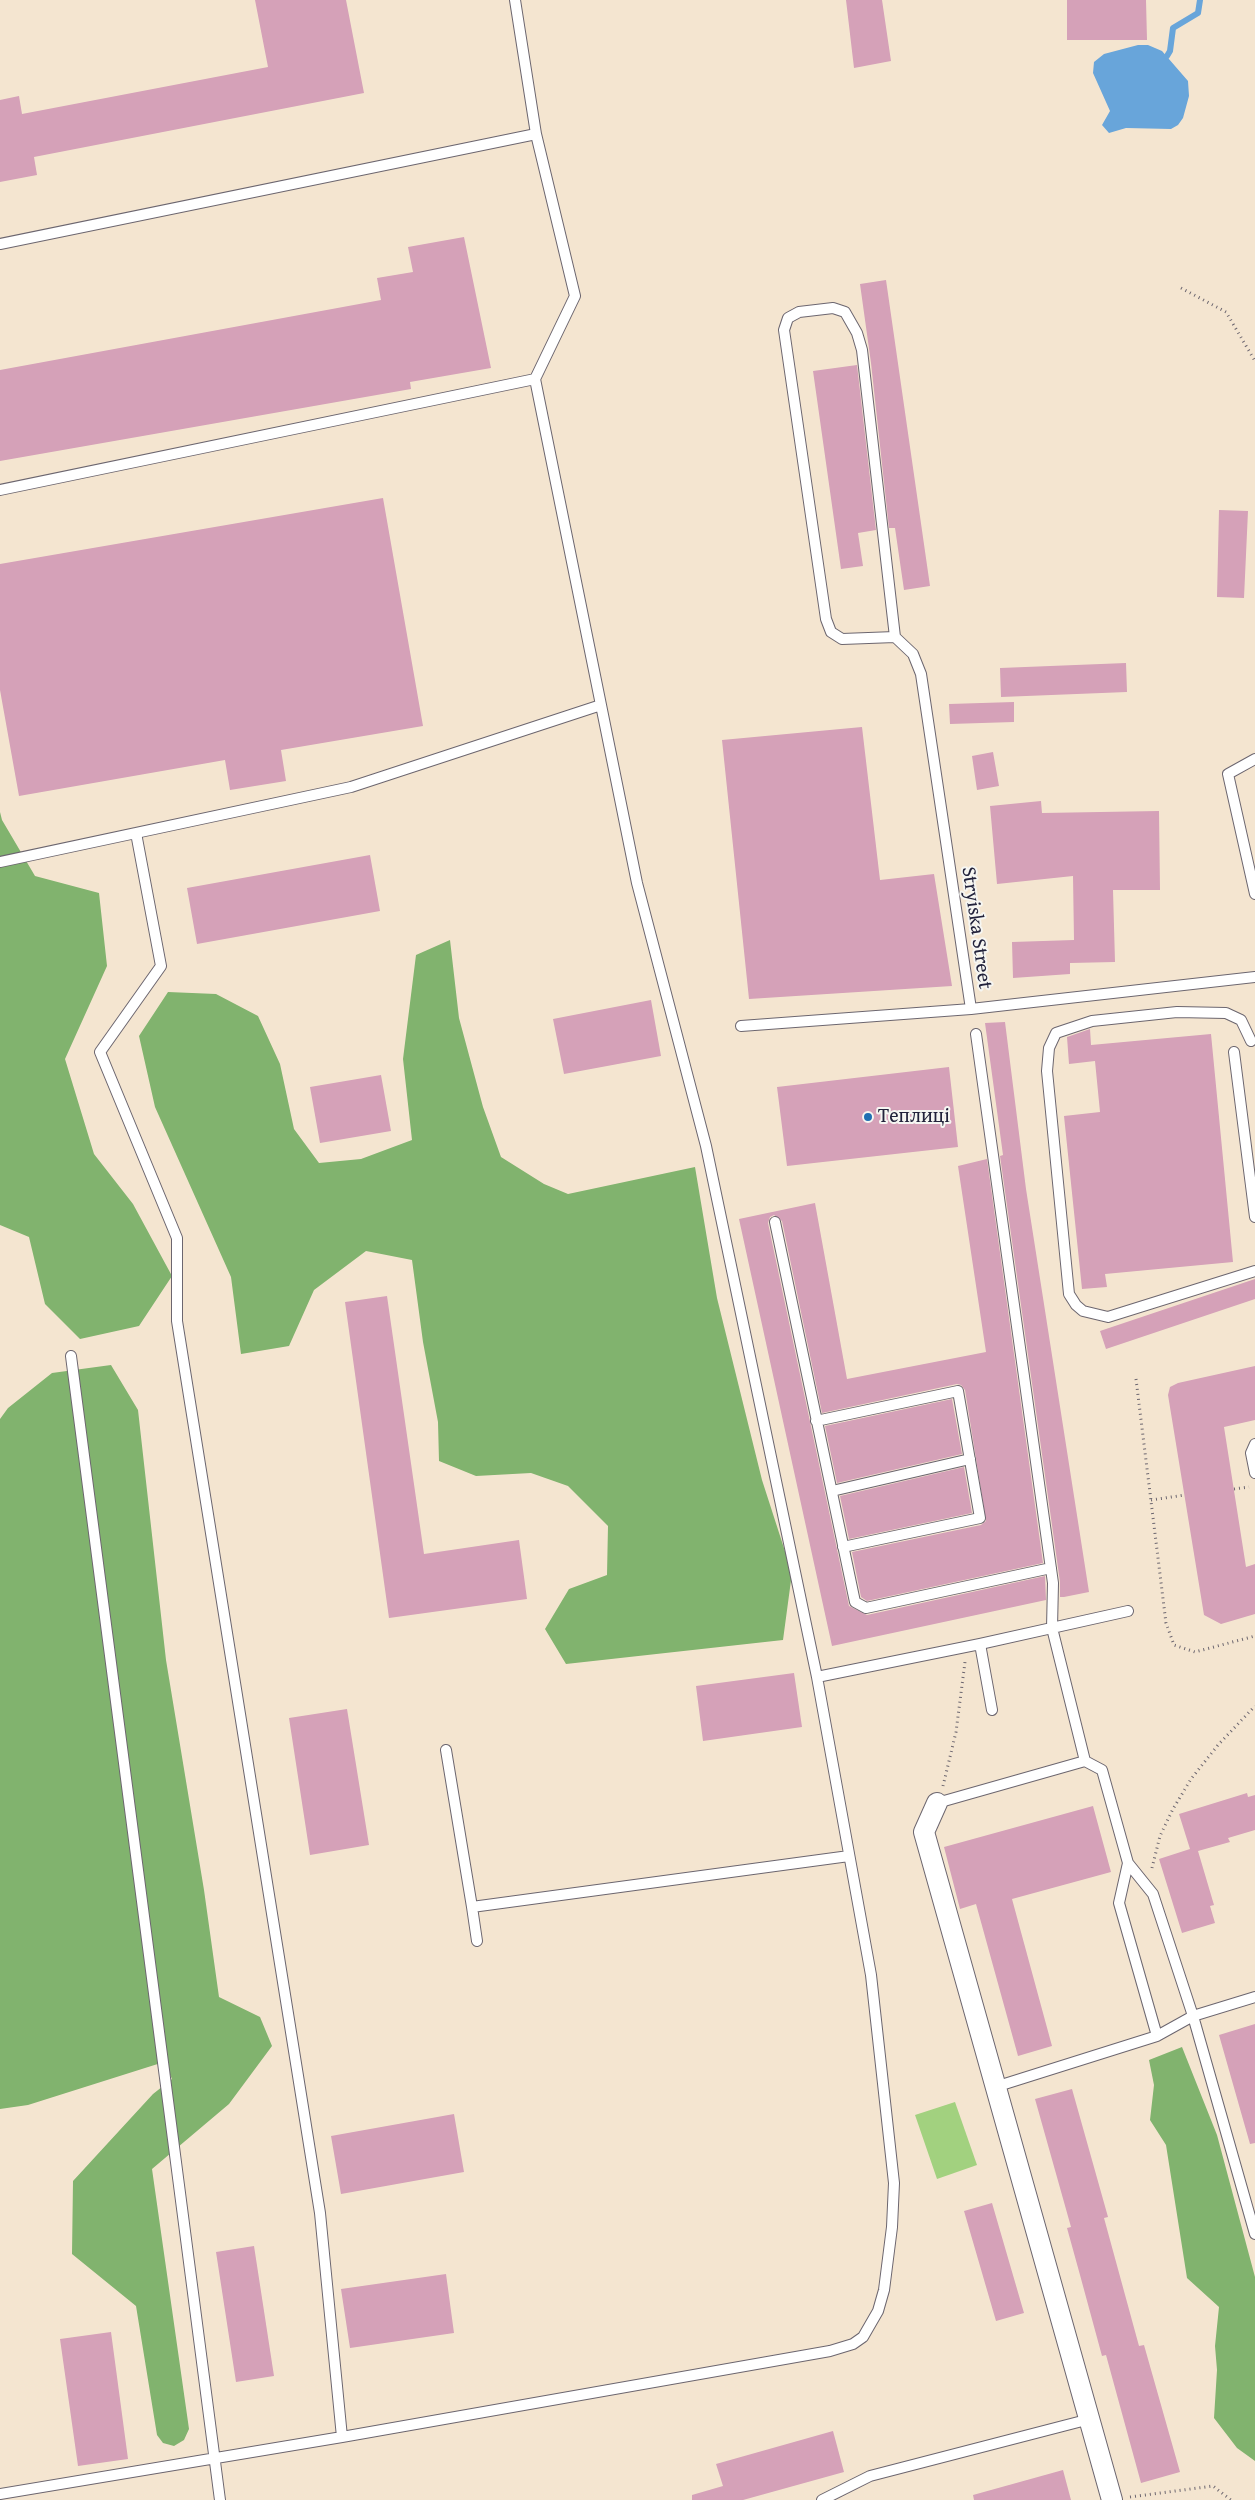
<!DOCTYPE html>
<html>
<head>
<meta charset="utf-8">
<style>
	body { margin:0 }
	canvas { display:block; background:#f4e5d0 }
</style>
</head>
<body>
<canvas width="1255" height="2500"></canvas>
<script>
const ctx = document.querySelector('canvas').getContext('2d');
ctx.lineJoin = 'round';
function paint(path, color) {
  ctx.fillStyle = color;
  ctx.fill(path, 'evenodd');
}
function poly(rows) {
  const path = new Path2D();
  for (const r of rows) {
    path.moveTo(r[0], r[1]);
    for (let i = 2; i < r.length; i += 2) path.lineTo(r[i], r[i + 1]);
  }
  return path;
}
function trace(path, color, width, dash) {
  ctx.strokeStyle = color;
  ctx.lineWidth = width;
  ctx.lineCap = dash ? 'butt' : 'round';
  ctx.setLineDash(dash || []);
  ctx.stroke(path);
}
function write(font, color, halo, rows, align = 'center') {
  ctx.font = font + ' "Gentium Book Plus",serif';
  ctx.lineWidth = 4;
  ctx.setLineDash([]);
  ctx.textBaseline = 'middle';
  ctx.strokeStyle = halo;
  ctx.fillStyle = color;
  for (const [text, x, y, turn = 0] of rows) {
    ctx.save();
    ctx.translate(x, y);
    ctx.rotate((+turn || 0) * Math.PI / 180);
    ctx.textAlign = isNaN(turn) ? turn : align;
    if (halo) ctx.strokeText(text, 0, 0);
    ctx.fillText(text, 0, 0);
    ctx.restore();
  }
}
paint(poly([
	[955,2102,977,2165,937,2179,915,2115]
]), '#a2d17f');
paint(poly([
	[0,812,2,820,35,876,99,893,107,966,65,1059,94,1154,133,1204,172,1276,139,1326,80,1339,45,1304,29,1237,0,1225],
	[450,940,459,1018,483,1107,501,1157,544,1184,568,1194,695,1167,717,1298,762,1480,792,1573,783,1640,566,1664,545,1629,569,1589,607,1575,608,1526,568,1486,531,1473,476,1476,439,1461,438,1422,423,1342,412,1260,366,1251,314,1290,289,1346,241,1354,231,1277,155,1107,139,1036,168,992,216,994,258,1016,280,1064,294,1129,319,1163,361,1159,412,1140,403,1059,416,955],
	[111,1365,138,1410,166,1660,204,1890,219,1997,260,2017,272,2046,229,2104,152,2169,189,2429,184,2440,174,2446,163,2443,157,2435,136,2306,72,2254,73,2181,153,2094,172,2079,164,2062,28,2105,0,2109,0,1419,8,1408,52,1373],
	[1182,2047,1217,2135,1255,2277,1255,2461,1237,2448,1214,2418,1217,2370,1215,2346,1219,2307,1187,2278,1166,2145,1150,2120,1154,2085,1149,2060]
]), '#81b36e');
paint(poly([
	[1138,45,1148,45,1162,51,1188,81,1189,96,1183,118,1178,125,1171,129,1126,128,1109,133,1102,125,1110,111,1093,73,1094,62,1104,54]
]), '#68a5da');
trace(poly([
	[1167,56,1170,51,1173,28,1198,13,1200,0]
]), '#68a5da', 6);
paint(poly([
	[255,0,346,0,364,93,34,157,37,175,0,182,0,100,19,96,22,114,268,67],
	[846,0,882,0,891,61,854,68],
	[1067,0,1146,0,1147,40,1067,40],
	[464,237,491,368,410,382,411,389,0,461,0,370,381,300,377,278,413,272,408,247],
	[886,280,930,586,904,590,895,528,889,528,871,363,860,284],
	[857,365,876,530,858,533,863,566,841,569,813,371],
	[383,498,423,726,281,750,286,781,230,790,225,760,19,796,0,690,0,564],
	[1219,510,1248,511,1244,598,1217,597],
	[1126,663,1127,692,1001,697,1000,668],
	[1014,702,1014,722,950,724,949,704],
	[862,727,880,880,934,874,952,986,749,999,722,740],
	[993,752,999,786,977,790,972,756],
	[1041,801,1042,813,1159,811,1160,890,1113,890,1115,962,1070,963,1070,974,1013,978,1012,942,1074,940,1073,876,997,884,990,806],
	[370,855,380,911,197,944,187,888],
	[651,1000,661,1056,564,1074,553,1019],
	[1005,1022,1026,1189,1089,1592,1064,1597,1060,1597,1060,1582,1000,1156,1003,1155,985,1023],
	[1090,1029,1091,1045,1211,1034,1233,1262,1105,1274,1107,1287,1082,1289,1064,1116,1100,1112,1095,1061,1069,1064,1067,1037],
	[949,1067,958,1147,787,1166,777,1087],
	[381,1075,391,1131,320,1143,310,1087],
	[987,1159,1043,1563,867,1601,861,1597,852,1552,981,1525,986,1521,965,1390,961,1385,957,1384,822,1413,782,1221,774,1215,770,1217,768,1223,849,1606,867,1615,1045,1576,1046,1600,832,1646,739,1219,815,1203,847,1379,986,1352,958,1166],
	[1255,1279,1255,1299,1106,1349,1100,1331],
	[387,1296,424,1554,519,1540,527,1599,389,1618,345,1302],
	[1255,1366,1255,1420,1224,1427,1246,1567,1255,1564,1255,1614,1221,1624,1204,1615,1168,1395,1170,1387,1178,1383],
	[952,1399,962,1454,837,1483,825,1426],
	[964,1467,972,1513,849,1539,840,1496],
	[794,1673,802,1727,703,1741,696,1686],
	[347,1709,369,1845,310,1855,289,1718],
	[1247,1793,1248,1797,1255,1795,1255,1830,1228,1838,1230,1842,1198,1851,1214,1905,1210,1906,1215,1923,1182,1933,1159,1859,1190,1849,1179,1814],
	[1093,1806,1111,1872,1012,1899,1052,2046,1018,2056,976,1904,960,1909,944,1847],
	[1255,2024,1255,2143,1250,2144,1219,2035],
	[1072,2089,1108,2217,1104,2218,1139,2346,1144,2345,1180,2472,1141,2483,1106,2355,1102,2356,1080,2275,1067,2228,1071,2227,1035,2099],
	[454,2114,464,2172,341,2194,331,2136],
	[992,2203,1024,2313,996,2321,964,2211],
	[254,2246,274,2376,236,2382,216,2252],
	[446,2274,454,2333,350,2348,341,2289],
	[111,2332,128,2459,78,2466,60,2339],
	[833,2431,844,2472,743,2500,692,2500,692,2495,723,2486,716,2464],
	[1063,2470,1071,2500,974,2500,973,2495]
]), '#d5a1b8');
const service = poly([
	[515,0,536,134],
	[0,244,536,134,575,296,535,379,601,705,351,787,0,862],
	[833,308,845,312,857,333,862,350,895,637,842,639,831,632,826,619,784,330,788,318,799,312,833,308],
	[0,490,535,379],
	[895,637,913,654,921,674,971,1009,1255,977],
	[601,705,637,883,706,1146,817,1677,980,1644,1128,1611],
	[1255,759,1228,774,1255,894],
	[136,833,161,966,100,1052,177,1238,177,1321,320,2213,342,2437],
	[741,1026,971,1009],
	[976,1034,1053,1583,1052,1628,1085,1761],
	[1251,1041,1241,1020,1226,1013,1177,1012,1092,1021,1056,1033,1049,1048,1047,1071,1069,1294,1076,1305,1083,1311,1108,1317,1255,1271],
	[1234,1052,1255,1217],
	[775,1222,855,1602,866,1608,1051,1568],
	[71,1356,220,2500],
	[816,1421,958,1391,980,1518,843,1547],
	[1255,1444,1251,1453,1255,1473],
	[832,1491,970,1459],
	[980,1644,992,1710],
	[446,1750,472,1907,849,1856],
	[937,1803,1085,1761,1102,1770,1128,1863,1119,1903,1157,2036],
	[1128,1863,1153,1894,1193,2016,1255,2234],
	[472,1907,477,1941],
	[995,2087,1157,2036,1193,2016,1255,1997],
	[0,2494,342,2437,830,2351,853,2344,863,2337,878,2311,884,2290,892,2227,894,2183,871,1975,817,1677],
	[822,2500,870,2476,1090,2419]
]);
const minor = poly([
	[937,1803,924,1832,1112,2500]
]);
trace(service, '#6c666f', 12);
trace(minor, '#6c666f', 22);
trace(poly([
	[1181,288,1226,312,1255,361],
	[1136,1379,1166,1623,1174,1645,1195,1652,1255,1636],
	[1234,1489,1249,1487],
	[1151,1500,1185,1495],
	[943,1786,956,1732,965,1662],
	[1152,1868,1160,1836,1173,1809,1191,1779,1218,1745,1255,1706],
	[1130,2497,1213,2486,1231,2500]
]), '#6c666f', 3, [1, 4]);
trace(service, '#fff', 10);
trace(minor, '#fff', 20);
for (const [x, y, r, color] of [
	[868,1117,5,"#1f6fb2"]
]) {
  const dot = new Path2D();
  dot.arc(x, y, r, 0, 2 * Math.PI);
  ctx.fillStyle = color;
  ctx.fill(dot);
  trace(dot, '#f6f6f2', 2);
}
write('20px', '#22223b', '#f6f6f2', [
	["Stryiska Street",976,928,82]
]);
write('20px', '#22223b', '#f6f6f2', [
	["Теплиці",878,1117]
], 'left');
</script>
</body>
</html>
